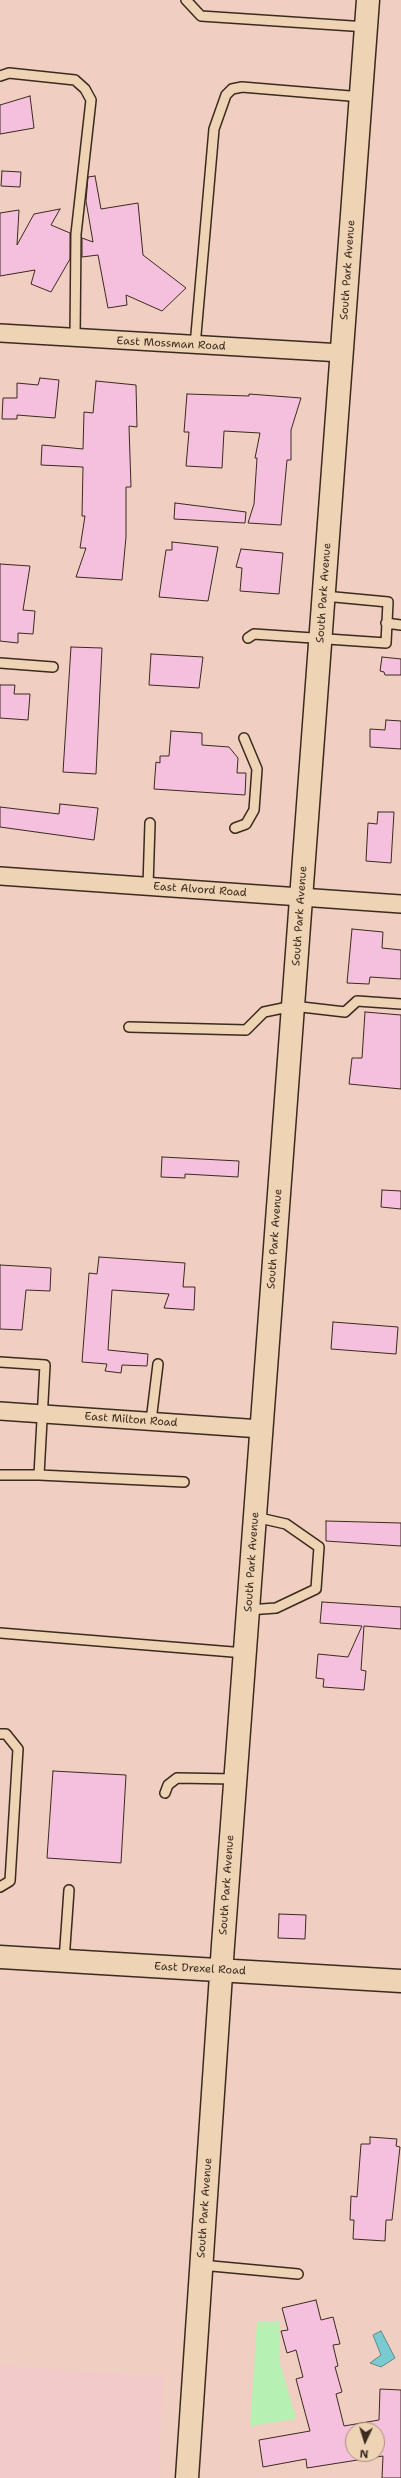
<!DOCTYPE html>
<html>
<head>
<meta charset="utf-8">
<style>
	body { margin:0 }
	#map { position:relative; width:401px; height:2478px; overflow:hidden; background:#f0cec1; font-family:"Shantell Sans",sans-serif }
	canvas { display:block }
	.north { position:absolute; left:345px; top:2422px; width:40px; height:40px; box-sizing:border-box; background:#eed4b5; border:1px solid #a69079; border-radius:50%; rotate:184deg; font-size:11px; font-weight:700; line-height:16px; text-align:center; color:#3b2a1e }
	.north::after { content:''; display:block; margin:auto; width:14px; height:18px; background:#3b2a1e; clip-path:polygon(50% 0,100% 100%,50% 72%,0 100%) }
</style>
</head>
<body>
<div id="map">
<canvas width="401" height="2478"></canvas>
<div class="north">N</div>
</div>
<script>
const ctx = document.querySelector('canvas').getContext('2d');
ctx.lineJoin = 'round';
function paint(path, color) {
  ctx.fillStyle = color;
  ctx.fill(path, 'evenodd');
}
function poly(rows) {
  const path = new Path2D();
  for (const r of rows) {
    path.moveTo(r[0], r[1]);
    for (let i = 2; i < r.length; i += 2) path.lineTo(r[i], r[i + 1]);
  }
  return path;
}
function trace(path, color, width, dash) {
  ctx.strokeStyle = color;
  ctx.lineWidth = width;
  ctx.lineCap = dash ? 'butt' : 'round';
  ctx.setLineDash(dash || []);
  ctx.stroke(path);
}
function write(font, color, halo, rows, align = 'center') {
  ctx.font = font + ' "Shantell Sans",sans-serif';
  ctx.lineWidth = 3;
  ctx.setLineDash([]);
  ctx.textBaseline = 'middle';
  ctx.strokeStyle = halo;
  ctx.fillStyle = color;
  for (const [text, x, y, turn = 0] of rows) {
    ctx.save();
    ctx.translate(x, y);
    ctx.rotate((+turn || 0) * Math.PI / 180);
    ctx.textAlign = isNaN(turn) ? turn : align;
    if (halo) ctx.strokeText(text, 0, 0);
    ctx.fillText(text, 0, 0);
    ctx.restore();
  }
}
paint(poly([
	[0,2365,163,2377,159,2478,0,2478]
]), '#f2cac9');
paint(poly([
	[257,2322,280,2322,280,2363,296,2419,250,2426]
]), '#b7f0b3');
const water = poly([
	[381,2331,395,2358,381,2367,370,2363,381,2355,373,2335,381,2331]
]);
paint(water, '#79cad1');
trace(water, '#608a89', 1);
const building = poly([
	[30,96,34,128,0,134,0,105,30,96],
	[2,171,21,172,20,187,1,186,2,171],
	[95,176,101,209,138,203,143,255,186,288,162,311,126,295,127,305,108,308,98,255,82,257,82,238,93,242,86,201,88,177,95,176],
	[60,209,51,225,70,233,70,259,51,292,31,284,35,270,0,276,0,213,19,210,17,245,34,214,60,209],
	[40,378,59,380,55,418,17,415,17,419,2,419,3,398,17,398,17,383,38,385,40,378],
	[96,381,136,385,137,427,129,426,131,487,126,487,126,537,122,580,76,577,86,548,80,548,85,516,82,516,83,467,41,465,42,445,83,449,84,412,93,413,96,381],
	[187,394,249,396,249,394,301,398,291,430,291,460,287,460,281,525,248,523,254,504,257,458,255,458,260,433,224,431,222,468,186,466,189,432,184,432,187,394],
	[175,503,246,512,245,523,174,519,175,503],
	[172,542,218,547,208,601,159,597,166,550,172,550,172,542],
	[241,549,283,553,279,594,240,591,242,568,236,567,241,549],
	[0,564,30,566,23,610,35,611,33,634,18,633,18,643,0,641,0,564],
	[71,647,102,648,96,774,63,772,71,647],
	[151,654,203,657,199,688,149,685,151,654],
	[382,657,401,659,401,675,385,675,384,672,380,671,382,657],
	[0,685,15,685,14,694,30,694,28,720,0,718,0,685],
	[386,720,401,721,401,749,370,747,370,729,385,730,386,720],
	[171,731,202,733,202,745,229,747,238,758,237,773,246,773,245,795,154,789,156,762,160,763,160,756,169,756,171,731],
	[60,804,98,808,94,840,0,827,0,807,59,814,60,804],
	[378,812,394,812,391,863,366,861,368,823,377,824,378,812],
	[352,929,383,932,382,948,401,950,401,979,370,977,369,984,347,983,352,929],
	[365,1012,401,1015,401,1089,349,1084,352,1058,362,1058,365,1012],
	[162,1157,239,1161,238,1177,185,1174,185,1178,161,1177,162,1157],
	[382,1190,401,1191,401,1209,381,1207,382,1190],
	[99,1257,185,1263,183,1287,195,1287,194,1310,164,1308,169,1294,112,1290,108,1350,148,1354,147,1366,122,1365,121,1373,105,1371,107,1364,82,1362,89,1273,97,1274,99,1257],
	[0,1265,51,1268,50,1291,26,1290,22,1330,0,1329,0,1265],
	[333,1322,398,1327,396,1354,331,1349,333,1322],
	[326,1521,401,1523,401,1546,326,1541,326,1521],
	[322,1602,401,1607,401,1629,364,1626,361,1670,366,1671,364,1690,323,1687,324,1679,316,1678,318,1654,348,1657,362,1626,320,1623,322,1602],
	[53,1771,126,1775,121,1863,47,1858,53,1771],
	[279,1914,306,1915,305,1939,278,1938,279,1914],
	[370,2137,397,2139,396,2146,400,2147,392,2220,386,2220,385,2241,353,2239,354,2220,350,2220,351,2196,357,2197,361,2144,370,2144,370,2137],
	[316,2300,321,2320,333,2317,340,2344,333,2345,338,2366,335,2367,342,2392,336,2394,344,2426,379,2420,380,2389,401,2390,401,2478,382,2478,383,2456,307,2468,306,2459,263,2467,259,2440,310,2431,296,2379,303,2377,296,2350,287,2353,281,2331,288,2330,282,2308,316,2300],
	[353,2430,377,2430,377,2454,353,2454,353,2430]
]);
paint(building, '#f5c0dd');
trace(building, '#3b2a1e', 1);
const lane = poly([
	[186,0,201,16,367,27],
	[0,76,9,73,75,80,85,89,91,100,76,234,75,338],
	[195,346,214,129,226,95,232,89,242,87,362,97],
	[386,623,401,625],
	[248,638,254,634,386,643,388,602,324,596],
	[0,663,53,667],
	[235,828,246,824,254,810,257,769,244,738],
	[148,886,150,823],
	[129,1027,246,1030,264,1012,293,1006,345,1012,357,1001,401,1004],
	[0,1362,45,1365,39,1475,0,1475],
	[151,1421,158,1364],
	[39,1475,184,1482],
	[248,1610,276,1608,316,1589,319,1547,286,1524,255,1517],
	[0,1633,245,1653],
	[0,1734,6,1734,18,1749,10,1881,0,1887],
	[165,1793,168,1785,177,1778,235,1779],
	[64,1961,69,1890],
	[201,2265,298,2274]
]);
const street = poly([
	[0,333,342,353],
	[0,876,401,904],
	[0,1411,261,1429]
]);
const secondary = poly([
	[0,1957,401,1981],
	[187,2478,223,1945,368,0]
]);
trace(lane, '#3b2a1e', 12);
trace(street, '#3b2a1e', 20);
trace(secondary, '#3b2a1e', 25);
trace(lane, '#eed4b5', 9);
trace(street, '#eed4b5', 17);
trace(secondary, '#eed4b5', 22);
write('11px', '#3b2a1e', '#eed4b5', [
	["South Park Avenue",348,270,-86],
	["East Mossman Road",171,344,3],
	["South Park Avenue",324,593,-86],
	["East Alvord Road",200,890,4],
	["South Park Avenue",300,916,-86],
	["South Park Avenue",275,1239,-86],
	["East Milton Road",131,1420,4],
	["South Park Avenue",252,1562,-86],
	["South Park Avenue",227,1885,-86],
	["East Drexel Road",200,1969,3],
	["South Park Avenue",205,2208,-86]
]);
</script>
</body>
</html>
